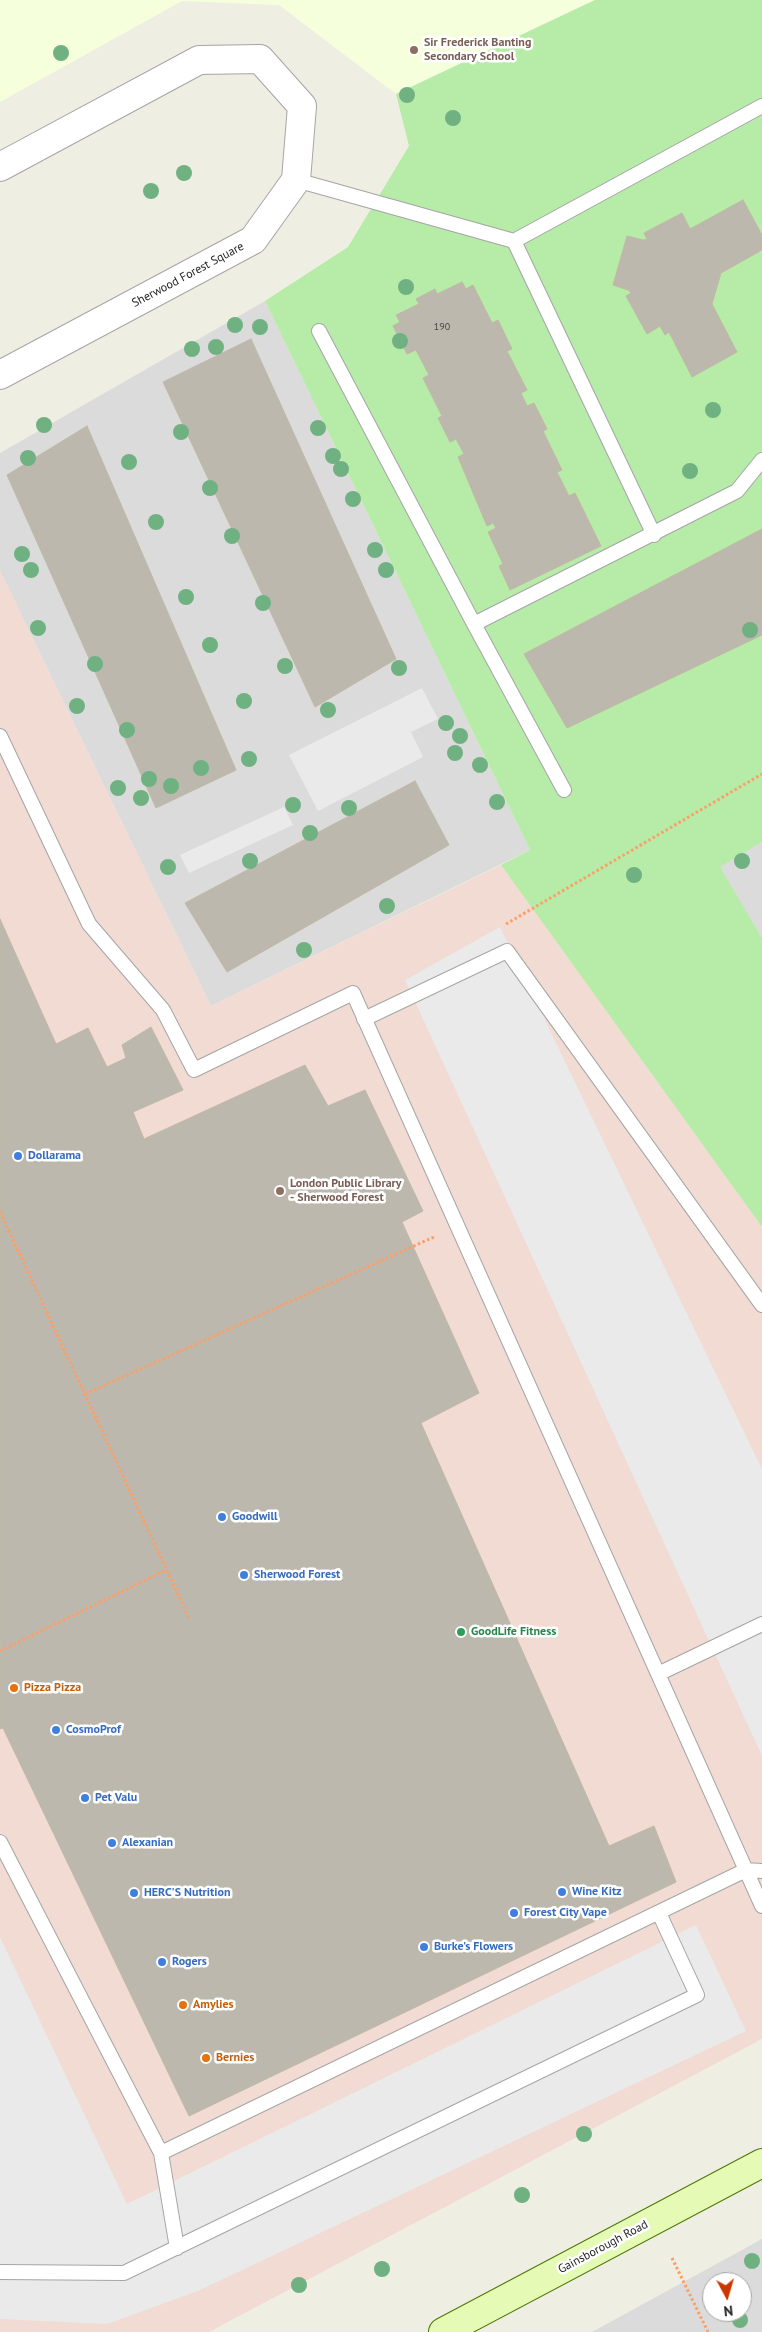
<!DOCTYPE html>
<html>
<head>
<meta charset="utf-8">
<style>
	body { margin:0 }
	#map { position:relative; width:762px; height:2332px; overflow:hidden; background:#efeee3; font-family:"PT Sans",sans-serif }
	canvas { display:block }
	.north { position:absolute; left:702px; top:2272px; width:50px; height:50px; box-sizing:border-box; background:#fff; border:1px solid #a5a5a5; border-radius:50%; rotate:174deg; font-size:14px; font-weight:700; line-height:20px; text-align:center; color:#1e1e1e }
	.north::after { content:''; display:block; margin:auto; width:18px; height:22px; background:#cb3700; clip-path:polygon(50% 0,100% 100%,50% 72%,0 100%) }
</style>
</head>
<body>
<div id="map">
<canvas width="762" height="2332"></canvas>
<div class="north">N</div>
</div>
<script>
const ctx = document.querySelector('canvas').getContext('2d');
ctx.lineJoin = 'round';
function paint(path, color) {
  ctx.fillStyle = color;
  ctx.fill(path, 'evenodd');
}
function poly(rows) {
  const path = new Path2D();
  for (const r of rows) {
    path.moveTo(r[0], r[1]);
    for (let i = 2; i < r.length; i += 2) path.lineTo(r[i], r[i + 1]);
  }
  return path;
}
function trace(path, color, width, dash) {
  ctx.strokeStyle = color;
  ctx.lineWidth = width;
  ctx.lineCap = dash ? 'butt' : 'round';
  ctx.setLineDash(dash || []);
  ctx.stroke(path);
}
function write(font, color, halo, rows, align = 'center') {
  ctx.font = font + ' "PT Sans",sans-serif';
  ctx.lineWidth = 5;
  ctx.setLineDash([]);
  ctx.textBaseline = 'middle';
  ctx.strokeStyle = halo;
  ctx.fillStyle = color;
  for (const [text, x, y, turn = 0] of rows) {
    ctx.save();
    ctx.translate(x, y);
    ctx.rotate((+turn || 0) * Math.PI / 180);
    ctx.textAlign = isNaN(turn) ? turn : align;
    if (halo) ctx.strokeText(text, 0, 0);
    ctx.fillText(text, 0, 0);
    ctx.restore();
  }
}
paint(poly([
	[265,301,530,850,211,1006,0,571,0,453],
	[762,842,762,938,719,867],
	[762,2239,762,2332,592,2332],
	[712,2282,742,2282,742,2312,712,2312]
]), '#dcdbdb');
paint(poly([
	[0,571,211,1006,501,865,762,1227,762,2039,209,2332,0,2332]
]), '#f1dbd2');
paint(poly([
	[0,0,595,0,396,94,279,5,182,1,0,102]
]), '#f6ffdc');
paint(poly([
	[595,0,762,0,762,842,720,867,762,938,762,1227,501,865,530,850,265,301,348,247,409,146,396,94]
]), '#b7eba8');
paint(poly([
	[422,688,438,719,411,732,423,757,318,811,289,755],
	[284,807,293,825,189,873,180,855],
	[500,927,762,1469,762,1756,405,980],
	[696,1925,746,2031,198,2291,107,2324,0,2319,0,1937,127,2204]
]), '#eaeaea');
const building = poly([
	[743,200,762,235,762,250,721,273,712,304,737,352,692,377,669,332,665,335,660,326,647,334,626,296,631,293,628,290,613,285,627,236,643,240,647,239,644,233,682,213,690,229,743,200],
	[462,282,466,289,473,285,492,323,498,320,512,349,507,351,527,390,521,393,527,406,534,403,547,429,543,431,562,470,557,472,569,496,575,493,601,546,510,590,499,566,503,564,488,532,496,528,493,523,487,526,458,457,464,454,456,439,450,442,438,418,442,416,423,378,429,375,416,350,407,354,393,326,400,322,396,315,419,304,416,299,435,289,437,294,462,282],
	[251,339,396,659,315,707,163,382,251,339],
	[87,426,236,770,156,808,7,475,87,426],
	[762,529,762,635,567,728,524,654,762,529],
	[415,781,449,845,227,972,185,903,415,781],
	[0,919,56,1044,88,1028,107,1067,126,1058,122,1045,151,1027,183,1090,133,1112,144,1139,305,1065,328,1106,365,1090,423,1211,402,1222,479,1393,421,1423,609,1846,654,1826,676,1882,189,2116,3,1728,0,1729,0,919]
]);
paint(building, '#bcb8ad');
trace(building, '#c1b9a5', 1);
const service = poly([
	[296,180,514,241],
	[319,331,474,624],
	[654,535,514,241,762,106],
	[0,736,89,924,163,1010,194,1070,353,993,762,1906],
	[564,790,474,624,737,491,762,460],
	[364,1019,507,951,762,1305],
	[658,1674,762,1624],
	[0,1842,161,2153,746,1870,762,1871],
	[161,2153,177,2248],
	[0,2272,124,2273,697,1995,659,1913]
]);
const minor = poly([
	[0,167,199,60,260,59,302,106,296,180,253,240,0,375]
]);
const secondary = poly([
	[443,2332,762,2163]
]);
trace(service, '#a5a5a5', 16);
trace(minor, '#a5a5a5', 30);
trace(secondary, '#4b7802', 30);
trace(poly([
	[506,924,762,774],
	[0,1212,190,1620],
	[85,1394,434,1237],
	[0,1651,166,1570],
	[672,2258,708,2332]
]), '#fd9e66', 3, [2.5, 2.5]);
trace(service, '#fff', 14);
trace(minor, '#fff', 28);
trace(secondary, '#e5fbb5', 28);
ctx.fillStyle = '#70b182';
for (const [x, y] of [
	[61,53],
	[407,95],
	[453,118],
	[184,173],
	[151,191],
	[406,287],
	[235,325],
	[260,327],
	[400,341],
	[216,347],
	[192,349],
	[713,410],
	[44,425],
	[318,428],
	[181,432],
	[333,456],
	[28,458],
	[129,462],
	[341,469],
	[690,471],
	[210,488],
	[353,499],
	[156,522],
	[232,536],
	[375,550],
	[22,554],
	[31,570],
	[386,570],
	[186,597],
	[263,603],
	[38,628],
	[750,630],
	[210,645],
	[95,664],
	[285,666],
	[399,668],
	[244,701],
	[77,706],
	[328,710],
	[446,723],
	[127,730],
	[460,736],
	[455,753],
	[249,759],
	[480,765],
	[201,768],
	[149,779],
	[171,786],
	[118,788],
	[141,798],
	[497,802],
	[293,805],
	[349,808],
	[310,833],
	[250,861],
	[742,861],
	[168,867],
	[634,875],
	[387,906],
	[304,950],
	[584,2134],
	[522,2195],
	[752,2261],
	[382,2269],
	[299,2285],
	[740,2320]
]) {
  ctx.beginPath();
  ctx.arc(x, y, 8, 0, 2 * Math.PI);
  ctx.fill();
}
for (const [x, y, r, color] of [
	[414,50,5,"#8d6e63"],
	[18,1156,5,"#3f7fe0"],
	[280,1191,5,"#8d6e63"],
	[222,1517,5,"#3f7fe0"],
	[244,1575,5,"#3f7fe0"],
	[461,1632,5,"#2e9e5b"],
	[14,1688,5,"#e8710a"],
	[56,1730,5,"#3f7fe0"],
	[85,1798,5,"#3f7fe0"],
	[112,1843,5,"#3f7fe0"],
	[562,1892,5,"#3f7fe0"],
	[134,1893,5,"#3f7fe0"],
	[514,1913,5,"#3f7fe0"],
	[424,1947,5,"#3f7fe0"],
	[162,1962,5,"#3f7fe0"],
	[183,2005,5,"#e8710a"],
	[206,2058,5,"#e8710a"]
]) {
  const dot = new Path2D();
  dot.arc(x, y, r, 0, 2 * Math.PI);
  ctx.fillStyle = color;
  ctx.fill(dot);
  trace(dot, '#fff', 2);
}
write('10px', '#464442', null, [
	["190",442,327]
]);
write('bold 12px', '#785e54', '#fff', [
	["Sir Frederick Banting",424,43],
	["Secondary School",424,57],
	["London Public Library",290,1184],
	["- Sherwood Forest",290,1198]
], 'left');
write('12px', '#1e1e1e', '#fff', [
	["Sherwood Forest Square",188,275,-28],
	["Gainsborough Road",603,2247,-28]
]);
write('bold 12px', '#366cbe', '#fff', [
	["Dollarama",28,1156],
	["Goodwill",232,1517],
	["Sherwood Forest",254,1575],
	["CosmoProf",66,1730],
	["Pet Valu",95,1798],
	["Alexanian",122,1843],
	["Wine Kitz",572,1892],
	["HERC'S Nutrition",144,1893],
	["Forest City Vape",524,1913],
	["Burke's Flowers",434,1947],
	["Rogers",172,1962]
], 'left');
write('bold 12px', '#27864d', '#fff', [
	["GoodLife Fitness",471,1632]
], 'left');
write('bold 12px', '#c56008', '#fff', [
	["Pizza Pizza",24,1688],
	["Amylies",193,2005],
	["Bernies",216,2058]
], 'left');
</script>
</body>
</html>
